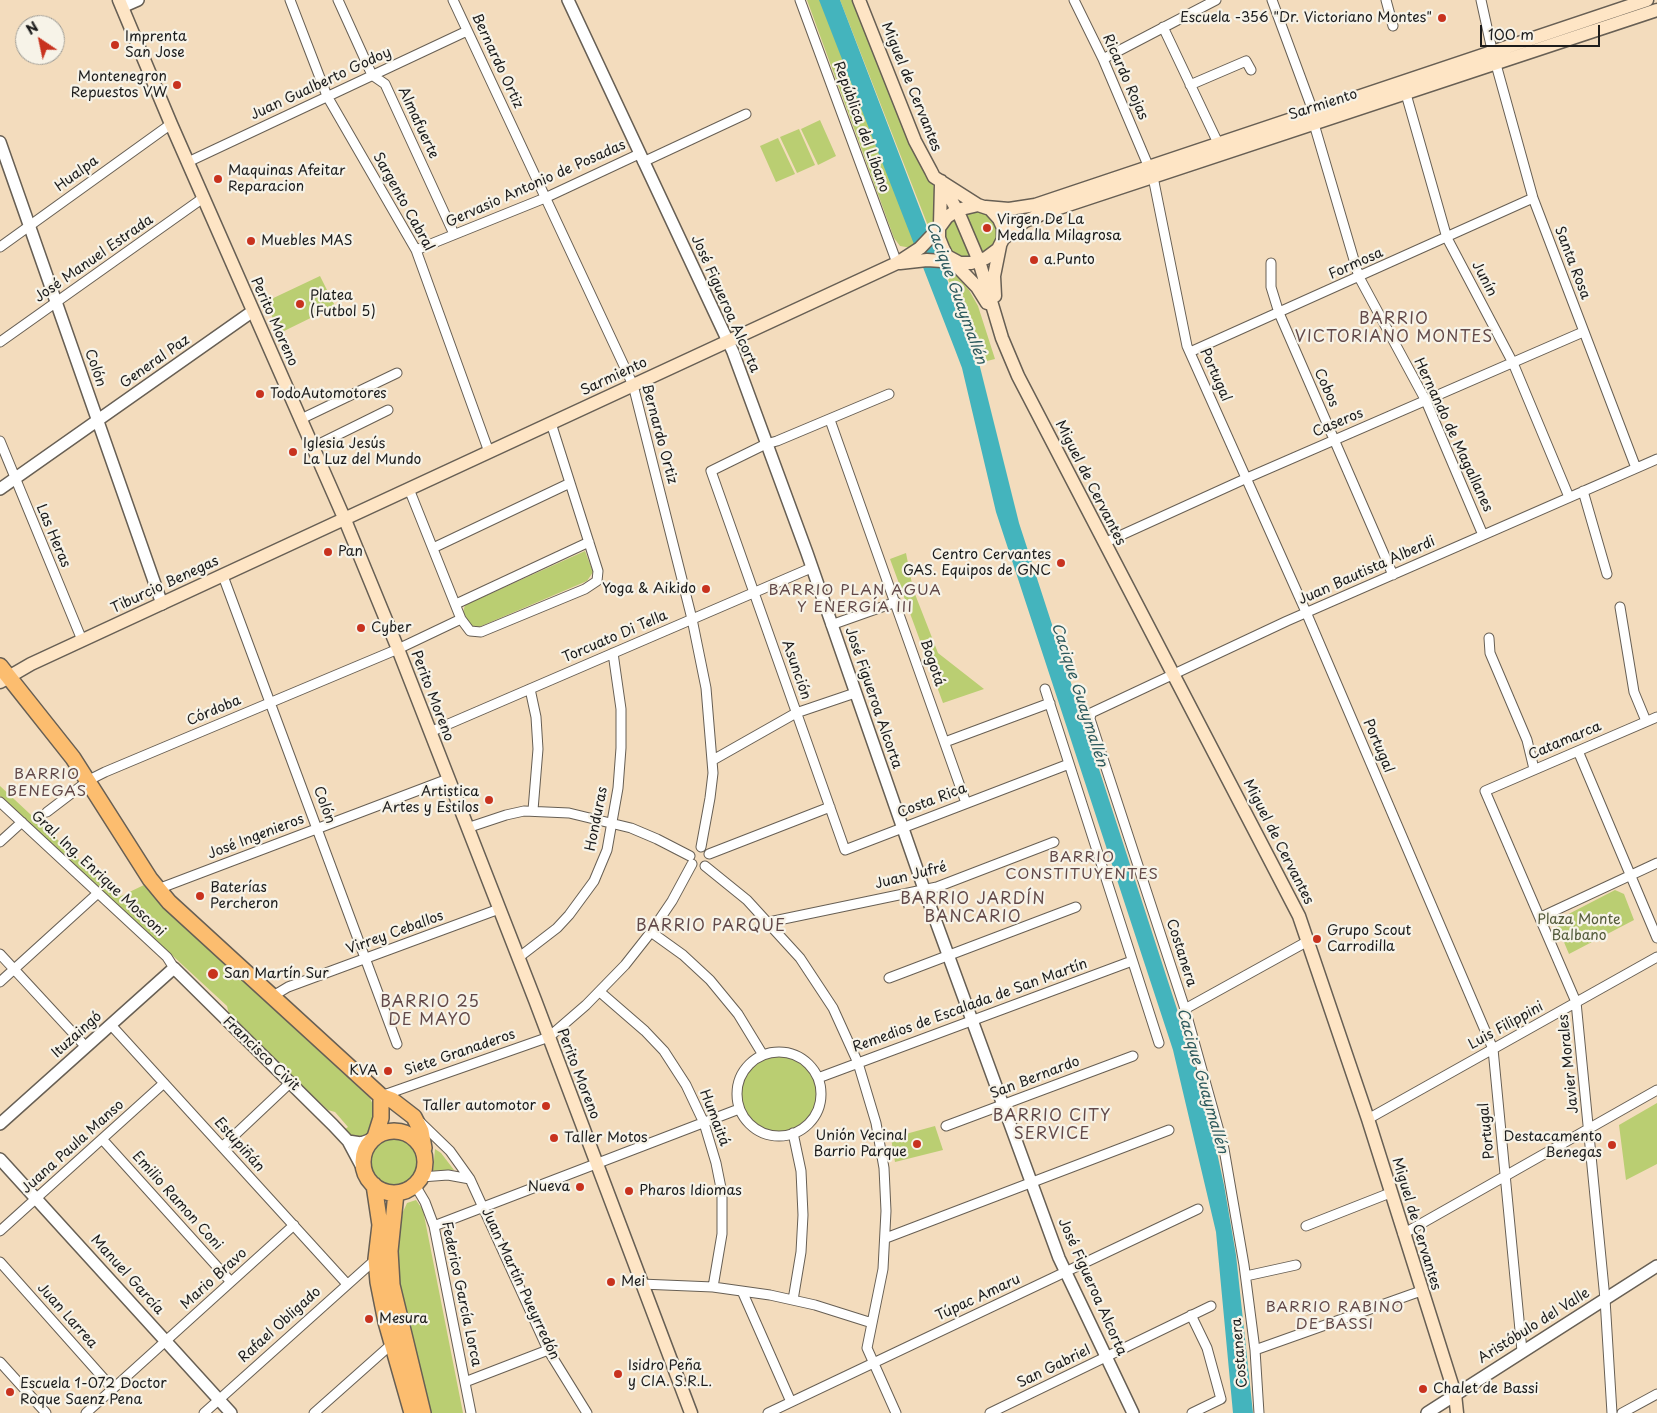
<!DOCTYPE html>
<html>
<head>
<meta charset="utf-8">
<style>
	body { margin:0 }
	#map { position:relative; width:1657px; height:1413px; overflow:hidden; background:#f3dcbd; font-family:"Playpen Sans",sans-serif }
	canvas { display:block }
	.north { position:absolute; left:15px; top:15px; width:50px; height:50px; box-sizing:border-box; background:#f7f3e8; border:1px solid #9f9d96; border-radius:50%; rotate:326deg; font-size:14px; font-weight:700; line-height:20px; text-align:center; color:#1c1c1c }
	.north::after { content:''; display:block; margin:auto; width:18px; height:22px; background:#c8321e; clip-path:polygon(50% 0,100% 100%,50% 72%,0 100%) }
	.scale { position:absolute; left:1480px; top:25px; width:120px; height:22px; box-sizing:border-box; border:2px solid #1c1c1c; border-top:0; padding-left:6px; font-size:15px; line-height:18px; white-space:nowrap; color:#1c1c1c; -webkit-text-stroke:4px #f7f3e8; paint-order:stroke }
</style>
</head>
<body>
<div id="map">
<canvas width="1657" height="1413"></canvas>
<div class="north">N</div>
<div class="scale">100 m</div>
</div>
<script>
const ctx = document.querySelector('canvas').getContext('2d');
ctx.lineJoin = 'round';
function paint(path, color) {
  ctx.fillStyle = color;
  ctx.fill(path, 'evenodd');
}
function poly(rows) {
  const path = new Path2D();
  for (const r of rows) {
    if (r.length === 3) {
      path.moveTo(r[0] + r[2], r[1]);
      path.arc(r[0], r[1], r[2], 0, 2 * Math.PI);
      continue;
    }
    path.moveTo(r[0], r[1]);
    for (let i = 2; i < r.length; i += 2) path.lineTo(r[i], r[i + 1]);
  }
  return path;
}
function trace(path, color, width, dash) {
  ctx.strokeStyle = color;
  ctx.lineWidth = width;
  ctx.lineCap = dash ? 'butt' : 'round';
  ctx.setLineDash(dash || []);
  ctx.stroke(path);
}
function write(font, color, halo, rows, align = 'center') {
  ctx.font = font + ' "Playpen Sans",sans-serif';
  ctx.lineWidth = 4.5;
  ctx.setLineDash([]);
  ctx.textBaseline = 'middle';
  ctx.strokeStyle = halo;
  ctx.fillStyle = color;
  for (const [text, x, y, turn = 0] of rows) {
    ctx.save();
    ctx.translate(x, y);
    ctx.rotate((+turn || 0) * Math.PI / 180);
    ctx.textAlign = isNaN(turn) ? turn : align;
    if (halo) ctx.strokeText(text, 0, 0);
    ctx.fillText(text, 0, 0);
    ctx.restore();
  }
}
paint(poly([
	[807,0,820,0,916,246,912,248,900,246,894,238],
	[840,0,855,0,915,153,933,184,935,195,934,219,930,231],
	[820,120,836,156,818,165,801,129],
	[799,129,815,165,797,173,780,137],
	[778,138,795,174,776,182,760,146],
	[967,211,987,212,999,229,995,246,982,255,963,212],
	[955,216,972,258,961,257,947,247,944,230],
	[944,268,954,273,969,290,978,306,995,359,979,363],
	[320,276,335,306,280,333,265,302],
	[585,551,593,572,587,581,479,627,474,627,470,624,463,612,465,605],
	[906,553,913,589,938,653,984,689,943,703,890,559],
	[0,786,119,897,144,885,183,926,370,1098,376,1112,369,1133,355,1139,342,1131,348,1127,335,1112,328,1110,230,1018,227,1006,0,796],
	[1615,890,1624,894,1634,920,1569,954,1555,921],
	[779,1094,42],
	[1657,1103,1657,1164,1626,1180,1619,1125],
	[935,1126,943,1150,895,1162,891,1138],
	[394,1161,25],
	[435,1149,441,1153,454,1170,433,1171],
	[416,1200,423,1210,463,1413,429,1413,397,1287,397,1242,403,1212,407,1203]
]), '#bace72');
paint(poly([
	[819,0,840,0,979,363,1019,523,1189,1046,1205,1097,1224,1185,1236,1255,1253,1413,1233,1413,1216,1232,1173,1050,996,512,962,368,954,347]
]), '#44b4bd');
const minor = poly([
	[290,0,327,96,416,250,489,452],
	[338,0,372,75,385,84,454,234],
	[453,0,633,385,692,619,706,688,713,773,710,798,701,847],
	[800,0,897,263],
	[1074,0,1103,59,1153,177,1187,346,1306,612,1493,1049,1522,1351],
	[1272,0,1313,111,1314,124,1359,277,1426,401,1483,535],
	[1386,0,1393,26],
	[1481,0,1492,50,1533,198,1636,468],
	[1163,27,1218,143],
	[1103,59,1216,0],
	[1190,85,1246,61,1251,70],
	[1406,94,1447,238,1513,363,1569,497],
	[188,162,467,31],
	[643,162,746,114],
	[0,247,171,124],
	[416,250,545,198,639,154],
	[1271,263,1271,287,1279,313,1393,575],
	[0,342,203,198],
	[1190,352,1533,198],
	[889,394,777,441,766,444,711,471,845,850,1069,764],
	[301,419,397,373],
	[830,420,966,803],
	[0,441,82,640],
	[313,447,388,410],
	[409,489,461,619,470,631,481,632,585,589,597,581,598,571,551,423],
	[1583,491,1607,574],
	[1104,543,1247,478,1583,332],
	[433,548,570,483],
	[223,576,397,1044],
	[456,604,589,542],
	[1620,607,1634,692,1646,721],
	[831,625,896,602],
	[1489,638,1490,653,1527,740,1534,769],
	[530,689,536,717,538,749,533,810],
	[1045,689,1159,1043],
	[430,732,811,568],
	[945,742,1050,703],
	[1578,751,1657,938],
	[713,760,796,713,855,693],
	[0,802,167,957,174,968],
	[47,812,89,780,105,772,398,649,461,619],
	[467,828,506,815,524,811,569,813,631,828,657,839,690,856],
	[0,842,22,822],
	[709,854,830,807],
	[705,866,747,900,800,958,833,1008,858,1063,876,1123,884,1168,886,1211,883,1269,867,1348,896,1413],
	[158,889,448,779],
	[1541,917,1657,863],
	[769,922,937,887,1054,842],
	[651,932,683,955,710,980,738,1014,763,1055],
	[0,954,86,1047],
	[518,958,557,928,569,915,594,881,607,850,618,788,621,748,621,709,613,653],
	[889,978,1076,907],
	[0,982,98,893],
	[600,992,645,1031,664,1051,686,1085,704,1123,716,1163,722,1193,722,1234,713,1287],
	[273,996,288,987,499,909],
	[1185,1009,1308,941],
	[111,1025,347,1284],
	[779,1094,42],
	[818,1078,1132,961],
	[381,1096,549,1037,586,1005,625,965,651,932,672,901,692,864],
	[1368,1119,1657,957],
	[419,1121,450,1151,470,1179,548,1350,587,1413],
	[946,1126,1133,1056],
	[102,1139,231,1282],
	[222,1147,291,1082],
	[421,1177,448,1175,470,1179],
	[415,1185,425,1202,434,1226,471,1413],
	[434,1226,739,1109],
	[1306,1226,1390,1193],
	[0,1231,164,1083],
	[1403,1234,1657,1090],
	[886,1238,1169,1130],
	[0,1262,113,1389],
	[1246,1276,1296,1265],
	[641,1284,713,1287,770,1295,815,1305,872,1323],
	[742,1291,791,1402],
	[793,1300,801,1252,803,1215,801,1171,793,1133],
	[1191,1315,1207,1348,1221,1399,1192,1413],
	[1255,1350,1421,1291],
	[0,1362,46,1413],
	[465,1382,548,1350],
	[86,1413,294,1225],
	[204,1413,376,1259],
	[314,1413,394,1342],
	[768,1413,1198,1209],
	[990,1413,1211,1306],
	[1259,1413,1255,1350,1244,1265,1224,1149,1185,1009,1090,719,1091,713,1287,621,1657,459],
	[1612,1413,1605,1299,1576,1002,1485,791,1657,717],
	[1622,1413,1657,1394]
]);
const tertiary = poly([
	[568,0,733,352,807,553,924,889,1059,1258,1133,1413],
	[122,7,138,0],
	[0,142,162,604],
	[0,489,253,311],
	[0,1124,174,968,333,1125,348,1141,364,1171],
	[348,1141,361,1143,372,1139],
	[0,1159,231,1413],
	[1427,1413,1657,1266]
]);
const secondary = poly([
	[119,0,171,124,345,520,398,649,535,1000,691,1413],
	[859,0,915,141,931,171,934,177,978,205],
	[941,181,959,214,979,261,1002,338,1018,376,1299,916,1368,1119,1455,1394,1457,1413],
	[978,205,990,209,999,219,1003,228,1003,239,998,249,986,258,971,263,960,263,947,256,943,248,939,238,939,228,947,217,957,210,978,205],
	[986,207,1009,209,1035,205,1647,0],
	[940,225,941,185],
	[1003,239,1025,221,1047,212,1657,10],
	[952,261,977,287,987,303],
	[900,263,927,260,957,262],
	[995,296,994,276,1000,246],
	[0,682,31,664,897,263,920,248,939,228]
]);
const primary = poly([
	[0,666,73,758,150,879,169,902,381,1096,381,1118,375,1137],
	[381,1096,392,1100,414,1117,421,1131,424,1148],
	[394,1162,31],
	[374,1185,380,1225,376,1259,378,1282,386,1322,412,1413],
	[396,1193,390,1251,392,1285,423,1413]
]);
trace(minor, '#675f54', 11);
trace(tertiary, '#675f54', 14);
trace(secondary, '#675f54', 15);
trace(primary, '#675f54', 18);
trace(minor, '#fff', 9);
trace(tertiary, '#fff', 11);
trace(secondary, '#fee5c5', 12);
trace(primary, '#fcbd6f', 15);
for (const [x, y, r, color] of [
	[1442,18,5,"#c8321e"],
	[115,45,5,"#c8321e"],
	[177,85,5,"#c8321e"],
	[218,179,5,"#c8321e"],
	[987,228,5,"#c8321e"],
	[251,241,5,"#c8321e"],
	[1034,260,5,"#c8321e"],
	[300,304,5,"#c8321e"],
	[260,394,5,"#c8321e"],
	[293,452,5,"#c8321e"],
	[328,552,5,"#c8321e"],
	[1061,563,5,"#c8321e"],
	[706,589,5,"#c8321e"],
	[361,628,5,"#c8321e"],
	[489,800,5,"#c8321e"],
	[200,896,5,"#c8321e"],
	[1317,939,5,"#c8321e"],
	[213,974,6,"#c8321e"],
	[388,1071,5,"#c8321e"],
	[546,1106,5,"#c8321e"],
	[554,1138,5,"#c8321e"],
	[917,1144,5,"#c8321e"],
	[1612,1145,5,"#c8321e"],
	[580,1187,5,"#c8321e"],
	[629,1191,5,"#c8321e"],
	[611,1282,5,"#c8321e"],
	[369,1319,5,"#c8321e"],
	[618,1374,5,"#c8321e"],
	[1423,1389,5,"#c8321e"],
	[10,1392,5,"#c8321e"]
]) {
  const dot = new Path2D();
  dot.arc(x, y, r, 0, 2 * Math.PI);
  ctx.fillStyle = color;
  ctx.fill(dot);
  trace(dot, '#f7f3e8', 2);
}
write('14px', '#1c1c1c', '#f7f3e8', [
	["Escuela -356 \"Dr. Victoriano Montes\"",1432,18,"right"],
	["Imprenta",125,37],
	["San Jose",125,53],
	["Montenegron",167,77,"right"],
	["Repuestos VW",167,93,"right"],
	["Maquinas Afeitar",228,171],
	["Reparacion",228,187],
	["Virgen De La",997,220],
	["Medalla Milagrosa",997,236],
	["Muebles MAS",261,241],
	["a.Punto",1044,260],
	["Platea",310,296],
	["(Futbol 5)",310,312],
	["TodoAutomotores",270,394],
	["Iglesia Jesús",303,444],
	["La Luz del Mundo",303,460],
	["Pan",338,552],
	["Centro Cervantes",1051,555,"right"],
	["GAS. Equipos de GNC",1051,571,"right"],
	["Yoga & Aikido",696,589,"right"],
	["Cyber",371,628],
	["Artistica",479,792,"right"],
	["Artes y Estilos",479,808,"right"],
	["Baterías",210,888],
	["Percheron",210,904],
	["Grupo Scout",1327,931],
	["Carrodilla",1327,947],
	["San Martín Sur",224,974],
	["KVA",378,1071,"right"],
	["Taller automotor",536,1106,"right"],
	["Unión Vecinal",907,1136,"right"],
	["Barrio Parque",907,1152,"right"],
	["Destacamento",1602,1137,"right"],
	["Benegas",1602,1153,"right"],
	["Taller Motos",564,1138],
	["Nueva",570,1187,"right"],
	["Pharos Idiomas",639,1191],
	["Mei",621,1282],
	["Mesura",379,1319],
	["Isidro Peña",628,1366],
	["y CIA. S.R.L.",628,1382],
	["Escuela 1-072 Doctor",20,1384],
	["Roque Saenz Pena",20,1400],
	["Chalet de Bassi",1433,1389]
], 'left');
write('14px', '#1c1c1c', '#f7f3e8', [
	["Bernardo Ortiz",497,61,65],
	["Ricardo Rojas",1125,77,66],
	["Juan Gualberto Godoy",321,84,-25],
	["Miguel de Cervantes",911,87,68],
	["Sarmiento",1323,105,-18],
	["Almafuerte",418,123,65],
	["República del Líbano",861,127,70],
	["Hualpa",77,174,-36],
	["Gervasio Antonio de Posadas",536,184,-24],
	["Sargento Cabral",403,202,61],
	["José Manuel Estrada",94,259,-35],
	["Santa Rosa",1572,263,69],
	["Formosa",1356,264,-24],
	["Junín",1484,279,62],
	["José Figueroa Alcorta",725,304,66],
	["Perito Moreno",274,322,66],
	["General Paz",155,362,-35],
	["Colón",95,368,71],
	["Portugal",1215,375,66],
	["Sarmiento",614,377,-25],
	["Cobos",1326,388,66],
	["Caseros",1338,423,-23],
	["Bernardo Ortiz",659,434,75],
	["Hernando de Magallanes",1453,435,65],
	["Miguel de Cervantes",1090,483,63],
	["Las Heras",53,536,67],
	["Juan Bautista Alberdi",1367,571,-24],
	["Tiburcio Benegas",165,585,-25],
	["Torcuato Di Tella",615,637,-23],
	["Bogotá",932,663,71],
	["Asunción",796,670,71],
	["Perito Moreno",432,696,69],
	["José Figueroa Alcorta",873,698,71],
	["Córdoba",214,711,-23],
	["Catamarca",1565,741,-23],
	["Portugal",1378,746,67],
	["Costa Rica",932,801,-21],
	["Colón",324,805,70],
	["Honduras",597,819,-79],
	["José Ingenieros",256,837,-21],
	["Miguel de Cervantes",1278,842,63],
	["Gral. Ing. Enrique Mosconi",98,874,43],
	["Juan Jufré",911,876,-14],
	["Virrey Ceballos",395,933,-20],
	["Costanera",1181,953,72],
	["Remedios de Escalada de San Martín",970,1006,-20],
	["Luis Filippini",1506,1026,-29],
	["Ituzaingó",77,1035,-42],
	["Siete Granaderos",460,1053,-19],
	["Francisco Civit",261,1054,44],
	["Javier Morales",1569,1064,-96],
	["Perito Moreno",578,1074,69],
	["San Bernardo",1035,1078,-21],
	["Humaitá",714,1118,69],
	["Portugal",1487,1131,-96],
	["Estupiñán",239,1145,48],
	["Juana Paula Manso",73,1147,-42],
	["Emilio Ramon Coni",177,1201,48],
	["Miguel de Cervantes",1416,1224,73],
	["Manuel García",127,1275,48],
	["Mario Bravo",214,1279,-42],
	["Juan Martín Pueyrredón",520,1284,65],
	["José Figueroa Alcorta",1092,1287,66],
	["Federico García Lorca",461,1294,78],
	["Túpac Amaru",978,1298,-25],
	["Juan Larrea",67,1316,48],
	["Rafael Obligado",280,1325,-42],
	["Aristóbulo del Valle",1534,1326,-32],
	["Costanera",1240,1353,-95],
	["San Gabriel",1054,1367,-26]
]);
write('14px', '#535a3a', '#f7f3e8', [
	["Plaza Monte",1579,920],
	["Balbano",1579,936]
]);
write('italic 15px', '#2c595c', '#f7f3e8', [
	["Cacique Guaymallén",956,293,70],
	["Cacique Guaymallén",1079,695,72],
	["Cacique Guaymallén",1202,1081,74]
]);
ctx.letterSpacing = '1px';
write('15px', '#624949', '#f7f3e8', [
	["BARRIO PLAN AGUA",855,591],
	["Y ENERGÍA III",855,608],
	["BARRIO",47,775],
	["BENEGAS",47,792],
	["BARRIO",1082,858],
	["CONSTITUYENTES",1082,875],
	["BARRIO RABINO",1335,1308],
	["DE BASSI",1335,1325]
]);
ctx.letterSpacing = '0px';
ctx.letterSpacing = '1px';
write('16px', '#624949', '#f7f3e8', [
	["BARRIO",1394,320],
	["VICTORIANO MONTES",1394,338],
	["BARRIO JARDÍN",973,900],
	["BANCARIO",973,918],
	["BARRIO PARQUE",711,927],
	["BARRIO 25",430,1003],
	["DE MAYO",430,1021],
	["BARRIO CITY",1052,1117],
	["SERVICE",1052,1135]
]);
ctx.letterSpacing = '0px';
</script>
</body>
</html>
